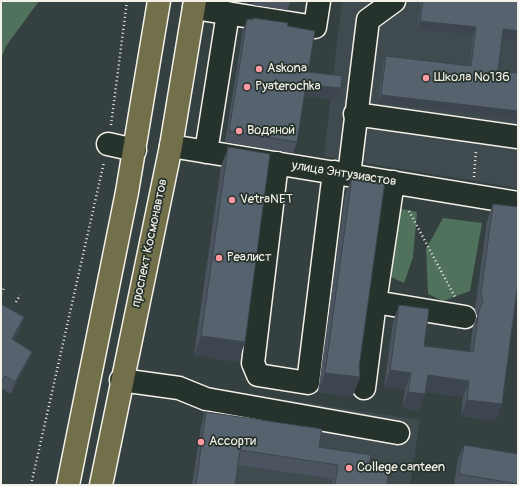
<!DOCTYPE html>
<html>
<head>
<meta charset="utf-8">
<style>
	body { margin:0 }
	#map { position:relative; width:519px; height:486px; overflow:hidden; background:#354141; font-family:Pangolin,sans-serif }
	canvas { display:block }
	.frame { position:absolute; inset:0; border:2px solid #f4f1e8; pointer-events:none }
</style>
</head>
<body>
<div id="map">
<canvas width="519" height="486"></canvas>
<div class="frame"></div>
</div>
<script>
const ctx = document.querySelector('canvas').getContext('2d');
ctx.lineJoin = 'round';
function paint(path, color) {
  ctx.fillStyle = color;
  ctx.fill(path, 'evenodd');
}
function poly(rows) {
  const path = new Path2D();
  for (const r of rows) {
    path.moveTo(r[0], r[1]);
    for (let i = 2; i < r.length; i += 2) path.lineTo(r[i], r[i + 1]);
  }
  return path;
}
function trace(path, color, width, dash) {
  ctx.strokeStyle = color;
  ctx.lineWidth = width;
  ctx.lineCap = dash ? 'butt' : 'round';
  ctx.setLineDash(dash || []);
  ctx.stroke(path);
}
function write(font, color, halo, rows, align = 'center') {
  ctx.font = font + ' Pangolin,sans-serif';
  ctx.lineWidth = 3.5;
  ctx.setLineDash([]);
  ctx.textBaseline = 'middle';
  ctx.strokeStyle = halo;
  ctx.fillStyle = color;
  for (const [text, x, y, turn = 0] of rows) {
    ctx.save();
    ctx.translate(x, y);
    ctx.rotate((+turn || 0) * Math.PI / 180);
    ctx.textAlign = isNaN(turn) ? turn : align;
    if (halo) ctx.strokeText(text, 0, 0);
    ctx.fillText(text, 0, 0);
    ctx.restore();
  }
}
paint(poly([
	[342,1,518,1,518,188,324,156],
	[207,388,420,420,410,485,192,485]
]), '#3f4b4f');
paint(poly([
	[1,1,39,1,6,46,1,59],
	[396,208,417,212,413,257,404,283,387,275],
	[443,218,482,223,470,291,443,301,428,294,426,249]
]), '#50725c');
const minor = poly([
	[194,8,315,27,319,1],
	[355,114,518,137],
	[108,144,135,150],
	[171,146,518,203],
	[206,152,228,13],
	[277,163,253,363,258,375,308,383,334,172],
	[349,175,368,20,394,1],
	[375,302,465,317],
	[121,380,179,388,206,399,398,433],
	[364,388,375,302,393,182]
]);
const major = poly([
	[68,485,127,192,159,1],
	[101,485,171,146,195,1]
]);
trace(minor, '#f4f1e8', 25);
trace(major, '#f4f1e8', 25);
trace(poly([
	[111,125,127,1],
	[474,177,476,150],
	[409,211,455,297],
	[1,293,5,287],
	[16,302,20,295],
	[31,485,104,162]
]), '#f4f1e8', 2.5, [1, 3]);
trace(minor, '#26332d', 22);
trace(major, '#71704a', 22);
paint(poly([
	[254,1,291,1,287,10,253,5],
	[421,1,518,1,518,40,502,38,498,71,378,103,383,64,386,56,469,66,473,35,417,29],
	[253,18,287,26,308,72,341,88,337,100,304,96,297,142,293,153,225,142,243,30,247,19,253,20],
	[228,147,245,342,238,362,194,355,221,167],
	[352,177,360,377,352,397,318,392,345,196],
	[493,204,496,421,461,416,463,397,425,392,419,411,402,408,405,389,384,387,393,322,399,305,424,346,470,352,473,326,477,316,475,310,487,221],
	[1,304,24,317,20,329,13,341,32,352,27,363,11,394,1,388],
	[206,412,319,447,369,466,387,485,332,485,333,479,238,465,235,485,192,485,201,427],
	[464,445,518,454,518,485,454,485,458,459]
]), '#4b545f');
paint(poly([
	[420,21,476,27,473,35,417,29],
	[503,29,518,31,518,40,500,38],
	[306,85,341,88,337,100,302,96],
	[381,95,518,111,518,119,378,103],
	[24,317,20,329,7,351,12,339],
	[201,336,245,342,238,362,194,355],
	[32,352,27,363,11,394,15,382],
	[390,370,411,373,405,389,384,387],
	[325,373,360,377,352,397,318,392],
	[428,375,469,381,463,397,422,392],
	[5,376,1,388,1,383],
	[408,392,425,394,419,411,402,408],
	[467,400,502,404,496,421,461,416]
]), '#3d454e');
const building = poly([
	[423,1,518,1,518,31,503,29,498,71,518,73,518,111,381,95,386,56,471,66,476,27,420,21,423,1],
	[253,18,288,23,287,26,315,31,308,72,342,76,341,88,306,85,297,142,229,131,247,19,253,20,253,18],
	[228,147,270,154,245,342,201,336,228,147],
	[352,177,385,181,359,367,360,377,325,373,352,177],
	[493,204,518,207,518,282,502,404,467,400,469,381,428,375,425,394,408,392,411,373,390,370,399,305,429,309,424,346,473,352,479,310,483,302,481,294,493,204],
	[1,304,24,317,12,339,32,352,15,382,5,376,1,383,1,304],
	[206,412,322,429,319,447,371,455,369,466,389,469,387,485,335,485,338,465,240,450,235,485,196,485,206,412],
	[464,445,518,454,518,484,459,474,464,445]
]);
paint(building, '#57626f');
trace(building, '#3d454e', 1);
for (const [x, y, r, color] of [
	[259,69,4,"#ff9aa2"],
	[426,78,4,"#ff9aa2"],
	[247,87,4,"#ff9aa2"],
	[239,131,4,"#ff9aa2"],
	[232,200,4,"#ff9aa2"],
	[219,258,4,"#ff9aa2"],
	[201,442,4,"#ff9aa2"],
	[349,468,4,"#ff9aa2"]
]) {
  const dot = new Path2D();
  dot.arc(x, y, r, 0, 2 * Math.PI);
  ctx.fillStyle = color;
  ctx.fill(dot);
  trace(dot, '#26332d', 1.5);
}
write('13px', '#f4f1e8', '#26332d', [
	["Askona",267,69],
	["Школа №136",434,78],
	["Pyaterochka",255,87],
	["Водяной",247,131],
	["VetraNET",240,200],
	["Реалист",227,258],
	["Ассорти",209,442],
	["College canteen",357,468]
], 'left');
write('13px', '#f4f1e8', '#26332d', [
	["улица Энтузиастов",344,174,9],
	["проспект Космонавтов",150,243,-78]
]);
</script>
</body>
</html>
